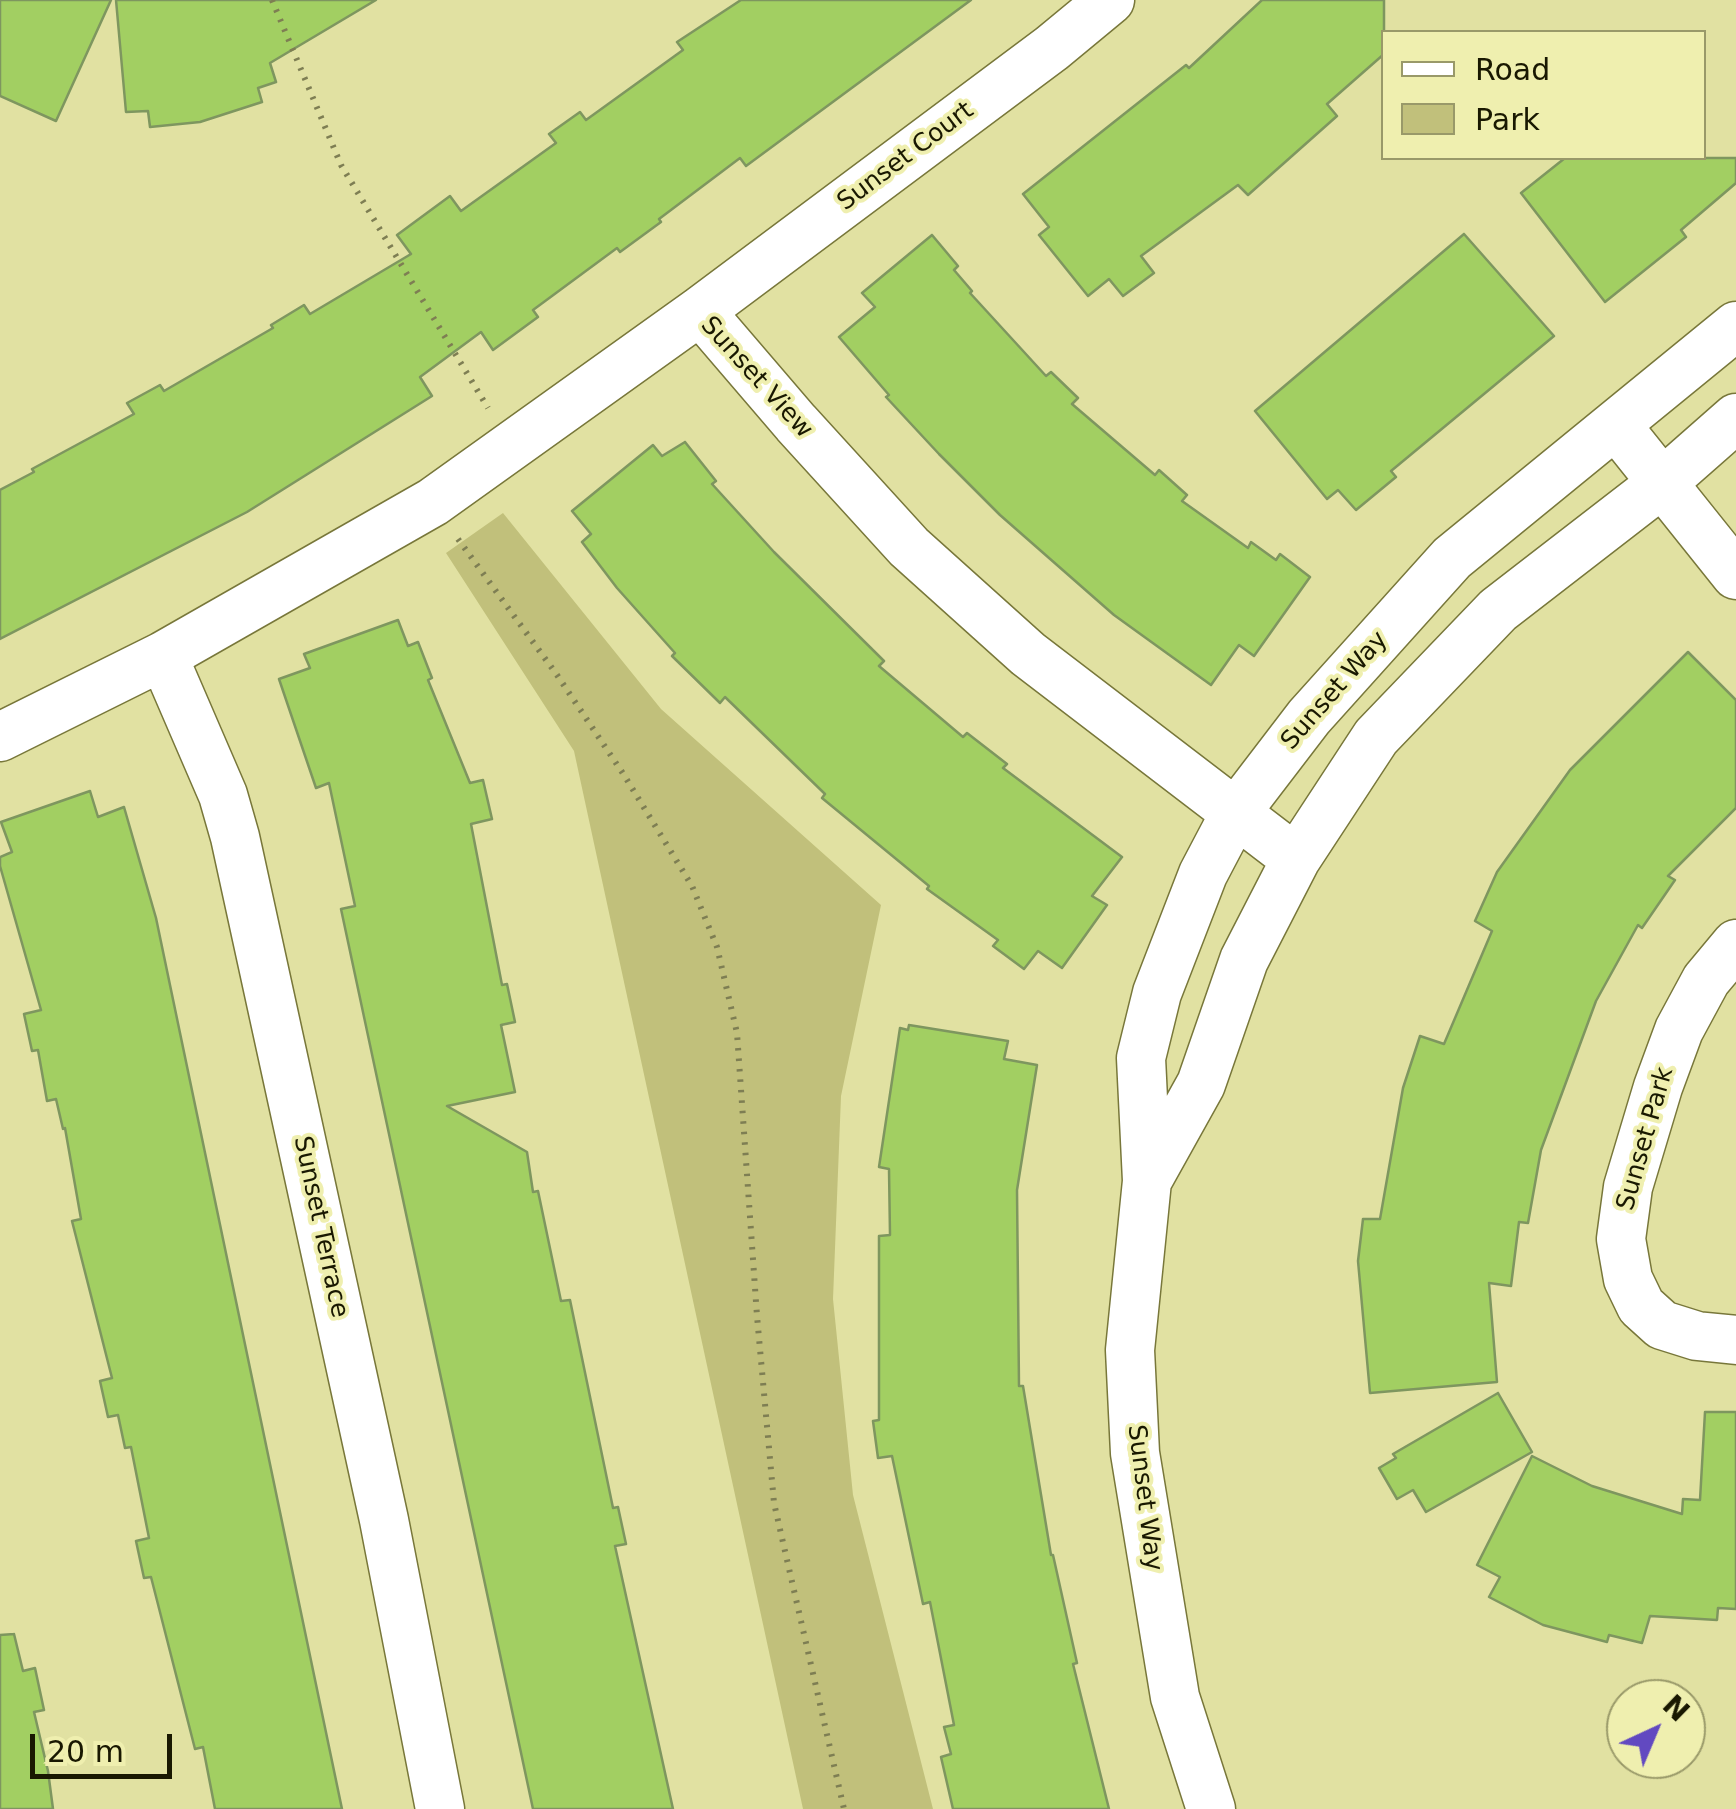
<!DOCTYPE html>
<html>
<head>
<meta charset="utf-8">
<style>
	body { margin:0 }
	#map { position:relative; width:1736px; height:1809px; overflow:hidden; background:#e1e1a2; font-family:"DejaVu Sans",sans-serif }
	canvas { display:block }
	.legend { position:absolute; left:1381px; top:30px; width:325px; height:130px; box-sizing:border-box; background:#efefaf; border:2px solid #999969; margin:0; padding:12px 18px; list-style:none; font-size:30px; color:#191801 }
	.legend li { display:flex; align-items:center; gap:20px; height:50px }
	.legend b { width:50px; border:2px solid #999969 }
	.north { position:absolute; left:1606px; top:1679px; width:100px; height:100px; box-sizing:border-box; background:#efefaf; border:2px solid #999969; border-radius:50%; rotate:44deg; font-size:28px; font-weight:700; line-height:40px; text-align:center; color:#191801 }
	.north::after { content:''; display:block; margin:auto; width:35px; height:45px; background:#6249c1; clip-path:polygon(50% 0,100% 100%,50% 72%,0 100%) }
	.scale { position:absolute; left:30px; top:1734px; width:142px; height:45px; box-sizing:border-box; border:5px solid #191801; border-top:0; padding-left:12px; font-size:30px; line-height:35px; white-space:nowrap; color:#191801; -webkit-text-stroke:8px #efefaf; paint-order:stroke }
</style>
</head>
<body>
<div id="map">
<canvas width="1736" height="1809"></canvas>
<ul class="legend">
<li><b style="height:12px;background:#fff"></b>Road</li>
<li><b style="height:28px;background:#c1c07b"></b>Park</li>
</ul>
<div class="north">N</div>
<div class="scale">20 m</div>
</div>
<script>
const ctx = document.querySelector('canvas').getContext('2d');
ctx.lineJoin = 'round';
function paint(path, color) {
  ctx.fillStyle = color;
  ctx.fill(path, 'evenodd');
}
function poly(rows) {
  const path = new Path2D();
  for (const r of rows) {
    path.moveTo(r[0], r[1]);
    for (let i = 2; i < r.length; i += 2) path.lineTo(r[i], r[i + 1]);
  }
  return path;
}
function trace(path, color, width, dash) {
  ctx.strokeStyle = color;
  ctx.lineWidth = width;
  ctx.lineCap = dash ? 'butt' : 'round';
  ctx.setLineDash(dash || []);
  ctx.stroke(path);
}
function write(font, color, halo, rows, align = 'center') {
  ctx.font = font + ' "DejaVu Sans",sans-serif';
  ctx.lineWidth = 8;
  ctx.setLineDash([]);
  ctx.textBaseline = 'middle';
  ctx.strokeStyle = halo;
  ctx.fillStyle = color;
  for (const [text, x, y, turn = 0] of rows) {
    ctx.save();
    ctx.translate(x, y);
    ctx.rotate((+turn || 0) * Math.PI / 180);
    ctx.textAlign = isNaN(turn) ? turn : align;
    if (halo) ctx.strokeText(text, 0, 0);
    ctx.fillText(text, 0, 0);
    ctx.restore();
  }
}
paint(poly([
	[503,513,661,709,881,905,841,1096,833,1299,853,1495,933,1809,803,1809,574,751,446,553]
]), '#c1c07b');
const building = poly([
	[0,0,111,0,56,121,0,96,0,0],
	[116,0,376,0,270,63,276,82,258,88,262,102,200,122,150,127,148,111,126,112,116,0],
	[741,0,971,0,746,166,740,158,659,219,661,222,620,252,617,248,533,310,538,317,493,350,481,332,420,377,432,396,247,512,0,639,0,490,34,472,32,469,134,414,127,403,160,385,164,391,273,328,271,325,304,305,310,314,411,254,397,235,450,196,461,211,556,143,549,134,580,112,586,120,683,50,677,42,741,0],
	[1262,0,1384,0,1384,54,1327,104,1337,116,1248,195,1238,185,1141,256,1154,273,1123,296,1109,279,1088,296,1039,235,1049,227,1023,194,1186,65,1189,68,1262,0],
	[1565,158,1736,158,1736,183,1681,230,1686,237,1605,302,1521,193,1565,158],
	[1464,234,1554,336,1391,471,1396,477,1356,510,1338,490,1327,499,1255,411,1464,234],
	[932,235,958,266,954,270,972,291,970,293,1046,376,1051,372,1078,398,1072,404,1155,475,1159,470,1187,495,1182,501,1248,548,1251,542,1276,560,1280,554,1310,577,1254,656,1239,645,1211,685,1114,615,1000,515,939,454,886,397,889,395,839,337,875,307,862,293,932,235],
	[685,442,716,481,712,484,774,552,884,661,879,666,963,737,967,733,1007,764,1003,768,1122,857,1092,896,1107,905,1062,968,1038,951,1024,969,993,946,998,940,927,889,929,886,822,798,825,794,725,697,720,703,672,656,675,653,617,588,582,542,591,534,572,511,653,445,662,456,685,442],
	[398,620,408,646,418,642,432,678,428,680,470,783,483,780,492,819,471,824,502,985,507,984,515,1022,501,1025,515,1092,447,1106,527,1152,533,1192,538,1191,561,1301,570,1300,613,1508,618,1507,626,1544,615,1546,673,1809,533,1809,341,909,355,906,329,783,316,788,279,679,310,668,304,654,398,620],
	[1688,652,1736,700,1736,808,1668,876,1675,880,1642,928,1638,925,1596,1001,1541,1150,1528,1223,1519,1222,1511,1286,1489,1283,1497,1382,1370,1393,1358,1261,1363,1219,1380,1219,1403,1088,1420,1036,1444,1044,1492,931,1475,921,1497,872,1570,770,1688,652],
	[90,791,98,817,124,807,156,918,342,1809,215,1809,203,1747,195,1749,151,1577,144,1578,136,1541,149,1538,131,1447,125,1448,118,1415,108,1417,100,1381,112,1378,72,1221,81,1219,65,1128,63,1129,56,1099,47,1101,38,1050,32,1051,24,1014,41,1010,0,866,0,857,12,852,1,822,90,791],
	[909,1025,1008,1041,1004,1059,1037,1065,1017,1190,1019,1386,1023,1386,1051,1555,1053,1555,1077,1663,1073,1664,1109,1809,953,1809,941,1757,951,1754,944,1727,954,1725,930,1602,923,1604,892,1456,878,1458,873,1421,879,1420,879,1236,890,1235,889,1169,879,1167,900,1028,908,1030,909,1025],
	[1498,1393,1532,1452,1426,1512,1413,1490,1397,1499,1379,1468,1396,1458,1393,1454,1498,1393],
	[1705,1412,1736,1412,1736,1609,1718,1608,1717,1620,1650,1616,1642,1643,1609,1635,1607,1642,1543,1625,1489,1597,1500,1577,1477,1565,1532,1456,1592,1486,1682,1514,1683,1499,1700,1500,1705,1412],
	[14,1634,23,1671,35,1668,44,1710,34,1712,48,1771,53,1809,0,1809,0,1635,14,1634]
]);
paint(building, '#a2cf62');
trace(building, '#7e965f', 2.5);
const minor = poly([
	[700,311,796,423,909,547,1028,654,1296,859],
	[1616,425,1736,575],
	[163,656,223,795,235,837,384,1520,440,1809],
	[0,737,163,656,433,502,700,311,1052,48,1110,0],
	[1736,944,1706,980,1679,1030,1658,1087,1628,1187,1621,1239,1628,1279,1641,1306,1662,1325,1697,1336,1736,1340],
	[1147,1181,1201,1084,1244,960,1296,859,1376,737,1498,610,1661,484,1736,418],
	[1211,1809,1175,1697,1135,1453,1130,1350,1147,1181,1141,1058,1157,993,1203,874,1234,815,1309,717,1452,558,1736,326]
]);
trace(minor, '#78773a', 51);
trace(poly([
	[272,0,341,165,488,408],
	[458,539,557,675,624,775,692,886,717,947,737,1033,757,1316,774,1503,844,1809]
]), '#7e7e53', 6, [2.5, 8]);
trace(minor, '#fff', 48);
write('25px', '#191801', '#efefaf', [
	["Sunset Court",906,157,-37],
	["Sunset View",756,378,48],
	["Sunset Way",1335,691,-49],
	["Sunset Park",1646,1139,-74],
	["Sunset Terrace",320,1227,78],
	["Sunset Way",1144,1498,83]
]);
</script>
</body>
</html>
